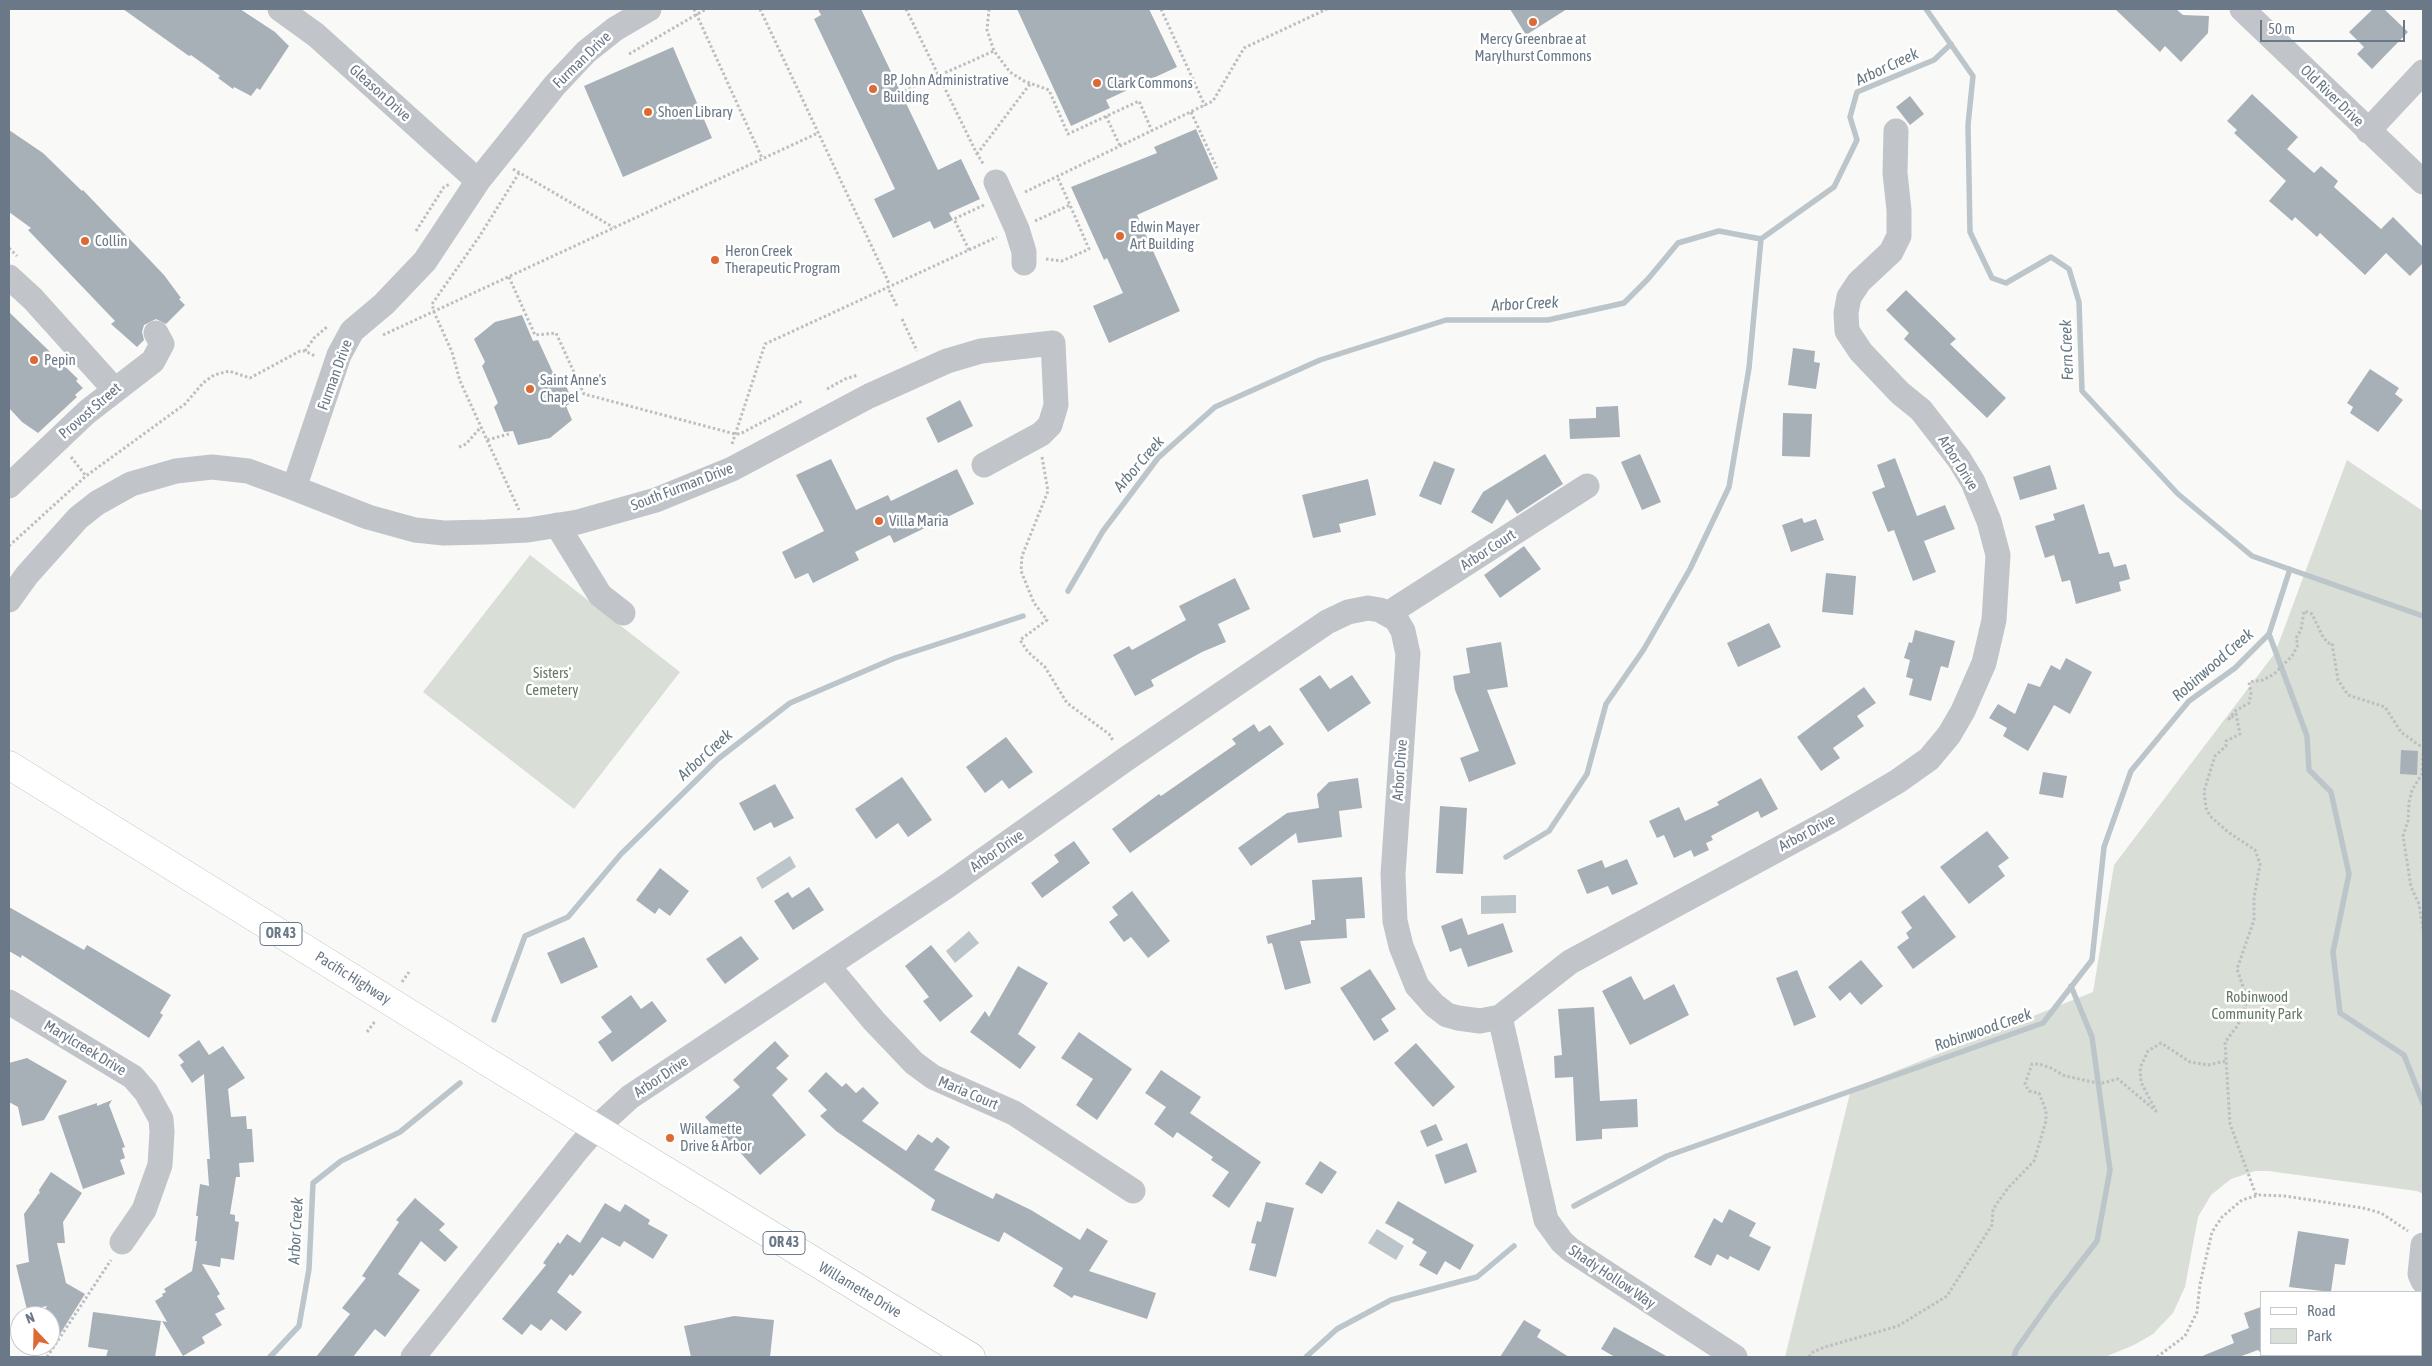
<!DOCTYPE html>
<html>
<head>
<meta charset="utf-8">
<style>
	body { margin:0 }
	#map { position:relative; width:2432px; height:1366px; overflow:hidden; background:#f9faf8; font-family:"Asap Condensed",sans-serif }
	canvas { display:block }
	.frame { position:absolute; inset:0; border:10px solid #6a7887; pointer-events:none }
	.legend { position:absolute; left:2260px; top:1291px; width:162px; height:65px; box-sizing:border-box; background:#fff; border:1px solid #c3c9cf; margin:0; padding:6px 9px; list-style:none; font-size:15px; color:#6a7887 }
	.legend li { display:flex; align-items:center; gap:10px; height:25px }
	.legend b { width:25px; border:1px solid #c3c9cf }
	.north { position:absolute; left:10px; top:1306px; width:50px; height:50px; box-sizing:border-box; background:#fff; border:1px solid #c3c9cf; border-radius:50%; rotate:339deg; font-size:14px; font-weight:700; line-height:20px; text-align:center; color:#6a7887 }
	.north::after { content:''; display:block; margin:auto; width:18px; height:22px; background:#dd6934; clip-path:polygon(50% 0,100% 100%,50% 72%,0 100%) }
	.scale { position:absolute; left:2260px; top:20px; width:145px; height:22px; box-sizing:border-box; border:2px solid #6a7887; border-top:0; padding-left:6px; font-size:15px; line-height:18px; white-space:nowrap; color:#6a7887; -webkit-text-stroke:4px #fff; paint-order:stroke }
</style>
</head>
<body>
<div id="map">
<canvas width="2432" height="1366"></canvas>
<div class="frame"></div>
<ul class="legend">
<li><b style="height:6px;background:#fff"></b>Road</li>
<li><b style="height:14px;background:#d9ded7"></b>Park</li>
</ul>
<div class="north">N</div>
<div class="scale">50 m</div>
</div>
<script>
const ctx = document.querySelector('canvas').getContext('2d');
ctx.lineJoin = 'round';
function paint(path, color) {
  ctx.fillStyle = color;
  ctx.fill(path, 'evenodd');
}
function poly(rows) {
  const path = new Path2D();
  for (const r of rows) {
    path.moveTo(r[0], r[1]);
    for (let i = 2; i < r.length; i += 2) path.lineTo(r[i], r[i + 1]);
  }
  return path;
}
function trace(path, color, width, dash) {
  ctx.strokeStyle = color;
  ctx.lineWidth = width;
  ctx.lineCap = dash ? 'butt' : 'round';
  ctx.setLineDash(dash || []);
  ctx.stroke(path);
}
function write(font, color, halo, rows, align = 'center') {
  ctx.font = font + ' "Asap Condensed",sans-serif';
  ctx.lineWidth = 5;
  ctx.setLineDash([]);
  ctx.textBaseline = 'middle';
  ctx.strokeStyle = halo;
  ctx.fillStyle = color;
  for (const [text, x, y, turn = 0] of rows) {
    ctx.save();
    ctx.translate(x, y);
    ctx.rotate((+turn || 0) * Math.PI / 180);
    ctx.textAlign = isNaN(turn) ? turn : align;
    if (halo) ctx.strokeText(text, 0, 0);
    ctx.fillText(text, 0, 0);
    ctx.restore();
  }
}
paint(poly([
	[2347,460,2423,511,2423,1194,2417,1191,2268,1171,2255,1171,2231,1179,2211,1195,2198,1217,2185,1287,2173,1313,2153,1334,2134,1345,2105,1357,1785,1357,1851,1089,2093,992,2114,865,2275,653],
	[530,555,680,672,574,809,423,692]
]), '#d9ded7');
paint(poly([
	[790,856,796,867,762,889,756,878],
	[1516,895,1516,913,1481,914,1481,896],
	[969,931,979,943,955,963,946,951],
	[1377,1229,1404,1246,1396,1260,1368,1243]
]), '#bbc5ca');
trace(poly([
	[1926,9,1973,76,1968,125,1970,232,1992,278,2006,283,2051,257,2069,269,2079,302,2082,391,2178,494,2252,556,2423,616],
	[1068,591,1103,531,1158,458,1215,407,1320,360,1446,320,1548,320,1624,303,1648,279,1678,243,1719,231,1761,239,1834,187,1857,140,1850,117,1857,92,1934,60,1951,44],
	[2269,634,2307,736,2309,770,2331,792,2349,874,2333,952,2340,1013,2404,1055,2423,1103],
	[1506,857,1549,831,1587,774,1606,704,1644,649,1690,569,1729,487,1749,368,1761,239],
	[494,1020,525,936,568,917,621,854,718,759,790,703,895,658,1023,616],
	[1574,1206,1667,1156,2043,1023,2092,960,2104,847,2131,771,2189,701,2235,668,2269,634,2290,569],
	[270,1357,299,1326,309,1269,313,1183,341,1161,400,1132,460,1083],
	[1306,1357,1337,1329,1391,1300,1477,1277,1514,1246],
	[2014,1357,2016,1350,2052,1299,2097,1241,2110,1170,2092,1037,2071,986]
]), '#bbc5ca', 5.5);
paint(poly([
	[123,9,240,9,275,32,289,46,260,90,257,88,251,96,234,87,233,89,218,78,220,76,191,55,189,56],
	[818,9,861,9,938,170,961,159,980,199,949,213,953,220,934,229,930,221,893,238,874,199,895,189,814,19,821,15],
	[1017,9,1149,9,1177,67,1106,100,1110,108,1071,126],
	[1510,9,1567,9,1526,35],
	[2115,9,2176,9,2183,15,2209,16,2208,33,2181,62,2165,46,2160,52],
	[2373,9,2384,9,2408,32,2372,69,2357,54,2364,47,2349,32],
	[673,47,712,138,623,177,584,86],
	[2252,94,2298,137,2287,149,2314,173,2321,166,2338,181,2334,187,2381,229,2393,217,2423,247,2423,263,2410,276,2386,253,2365,275,2320,233,2317,237,2295,217,2292,221,2269,201,2286,181,2234,133,2237,130,2227,121],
	[1910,96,1924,114,1910,125,1896,107],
	[1196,129,1218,179,1137,215,1180,311,1109,343,1093,306,1123,293,1107,258,1104,260,1071,187,1157,153,1154,147],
	[9,130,43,153,82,191,83,190,164,275,181,298,179,299,185,305,166,324,156,319,144,325,142,332,144,340,137,347,111,324,115,321,28,230,31,228,9,212],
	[1906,290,1956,339,1950,344,2006,398,1987,418,1904,339,1909,333,1886,310],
	[9,312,78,379,76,381,83,388,75,395,77,397,38,433,22,422,9,408],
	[522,315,533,341,538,340,555,377,562,377,573,402,566,406,572,420,550,438,518,445,513,431,504,432,494,407,498,403,482,366,485,362,474,339,495,322],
	[1793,348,1815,351,1814,362,1820,363,1816,389,1788,385],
	[2370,369,2399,388,2395,394,2403,400,2378,432,2350,413,2353,407,2347,403],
	[960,400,973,426,938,443,926,418],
	[1618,406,1620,437,1570,439,1569,419,1596,418,1596,407],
	[1783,413,1812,414,1810,457,1782,456],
	[1545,454,1563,484,1517,514,1507,499,1492,524,1471,512,1483,492],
	[1640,454,1661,502,1642,510,1621,462],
	[1895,458,1917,516,1945,505,1955,529,1924,541,1936,572,1913,581,1894,530,1888,532,1872,492,1885,487,1877,465],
	[831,459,856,510,888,495,891,501,957,469,974,504,894,543,890,535,855,552,859,560,813,583,808,573,795,579,782,552,824,531,796,475],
	[1434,461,1455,469,1441,505,1419,496],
	[2050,465,2057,489,2020,500,2013,477],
	[1368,479,1376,515,1339,524,1341,532,1313,538,1302,495],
	[2084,504,2099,554,2109,552,2114,567,2126,564,2130,579,2119,582,2121,591,2076,604,2070,580,2062,582,2054,555,2045,558,2035,526,2055,520,2053,514],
	[1802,518,1804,523,1816,519,1824,540,1791,552,1782,525],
	[1524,546,1541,569,1500,598,1484,575],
	[1826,573,1856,576,1853,615,1822,612],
	[1235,578,1250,609,1218,624,1226,642,1202,652,1151,680,1154,686,1135,696,1113,655,1129,646,1132,650,1186,620,1179,606],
	[1769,623,1781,647,1738,667,1727,643],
	[1915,630,1955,641,1948,668,1941,666,1931,701,1909,695,1913,679,1906,677,1910,660,1904,658,1909,642,1912,643],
	[1501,642,1508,687,1487,690,1516,764,1469,782,1460,758,1479,751,1455,690,1453,676,1470,673,1466,648],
	[2066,658,2092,672,2070,714,2054,705,2028,751,2003,736,2007,728,1989,718,1998,704,2015,714,2028,683,2040,687,2051,665,2060,670],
	[1320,675,1330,689,1352,675,1371,703,1328,732,1299,689],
	[1864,687,1876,703,1857,716,1864,726,1833,748,1840,758,1821,771,1797,737],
	[1254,724,1259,732,1270,725,1284,744,1130,853,1112,829,1159,794,1161,796,1236,744,1232,739],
	[1006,737,1033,772,1009,789,1002,780,985,793,966,767],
	[2401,750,2418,751,2417,775,2400,774],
	[2043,772,2067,776,2063,798,2039,794],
	[902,777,932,820,908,837,898,823,876,839,855,809],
	[1358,778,1362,808,1339,811,1342,837,1298,843,1296,833,1251,866,1238,848,1287,813,1319,808,1317,794,1329,782],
	[1761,778,1778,809,1761,818,1758,811,1711,836,1713,840,1706,843,1709,850,1694,857,1691,850,1674,858,1664,835,1657,838,1649,821,1679,807,1685,821,1719,805,1717,802],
	[775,784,794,818,774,828,771,822,754,831,739,803],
	[1440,806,1467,808,1463,874,1436,873],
	[1987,831,2009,858,1998,866,2005,876,1969,904,1940,867],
	[1074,841,1090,863,1042,898,1031,883,1059,862,1054,855],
	[1627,859,1638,884,1612,895,1608,886,1587,894,1577,870,1602,860,1605,868],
	[660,868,689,891,670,916,659,908,655,914,636,900],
	[1362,877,1365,918,1346,919,1347,938,1300,941,1311,983,1285,990,1272,943,1268,944,1266,936,1311,924,1311,920,1315,920,1312,880],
	[809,887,824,910,793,930,774,901,788,892,792,898],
	[1132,891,1170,941,1148,958,1131,937,1124,942,1109,922,1118,915,1112,907],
	[1924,895,1956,937,1913,969,1897,947,1909,938,1906,933,1912,928,1901,912],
	[9,907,84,950,87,945,171,995,160,1013,163,1015,149,1038,22,955,21,958,9,951],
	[1462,918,1468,935,1503,923,1513,952,1468,967,1461,948,1450,952,1441,926],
	[741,936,759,959,725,984,706,959],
	[584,937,598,967,561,984,547,953],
	[931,945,973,996,940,1022,923,1001,929,997,905,966],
	[1861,960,1883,986,1861,1005,1850,992,1840,1001,1828,987],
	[1018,966,1048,983,1018,1034,1036,1047,1020,1069,970,1032,985,1011,989,1017],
	[1370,969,1396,1009,1381,1019,1389,1031,1374,1041,1340,988],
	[1797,970,1816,1017,1794,1026,1776,978],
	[1631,976,1644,1000,1674,984,1689,1015,1630,1045,1602,991],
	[631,995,641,1009,652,1001,667,1021,612,1062,598,1042,612,1032,601,1017],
	[1594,1007,1600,1101,1637,1099,1638,1127,1602,1129,1602,1139,1576,1141,1573,1077,1555,1078,1554,1056,1562,1055,1558,1009],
	[1079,1032,1132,1069,1097,1120,1076,1105,1093,1079,1061,1058],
	[199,1040,209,1055,223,1046,245,1078,228,1089,231,1117,246,1116,247,1129,252,1129,254,1162,239,1163,240,1177,236,1177,230,1214,235,1215,235,1221,239,1222,234,1260,221,1258,220,1267,202,1264,220,1294,217,1296,225,1309,215,1314,222,1325,202,1337,205,1343,183,1356,162,1321,167,1322,155,1301,163,1296,162,1294,166,1292,164,1289,192,1271,197,1241,195,1241,198,1216,196,1216,200,1184,209,1186,207,1159,210,1159,204,1074,192,1083,180,1065,184,1062,178,1055],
	[775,1041,789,1056,776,1068,788,1079,772,1095,806,1135,760,1175,732,1143,729,1145,705,1117,740,1087,733,1080],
	[1416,1043,1455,1087,1433,1107,1394,1063],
	[27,1058,67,1081,44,1120,22,1126,18,1107,9,1102,9,1063],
	[1161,1070,1201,1097,1190,1113,1261,1162,1229,1208,1212,1196,1229,1172,1211,1160,1213,1157,1177,1132,1173,1138,1154,1124,1166,1107,1145,1093],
	[826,1072,842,1087,846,1083,856,1093,863,1087,879,1103,862,1121,906,1151,918,1134,932,1143,937,1137,950,1147,934,1170,993,1199,996,1193,1031,1210,1080,1240,1087,1228,1108,1241,1089,1271,1156,1293,1147,1319,1074,1295,1072,1298,1053,1286,1063,1268,1004,1232,999,1242,931,1210,935,1200,836,1131,820,1116,827,1110,808,1091],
	[112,1100,109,1105,125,1147,122,1148,125,1158,120,1160,125,1174,83,1189,58,1116,97,1103,97,1106],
	[1436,1124,1443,1140,1427,1147,1420,1131],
	[1467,1143,1477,1172,1445,1184,1435,1155],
	[1320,1161,1337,1172,1322,1194,1305,1184],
	[51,1172,82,1193,63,1222,65,1243,57,1243,66,1283,85,1294,60,1334,50,1327,50,1316,41,1316,47,1306,27,1310,16,1265,29,1262,24,1214,39,1193,40,1195,39,1190],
	[415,1198,445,1224,439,1230,458,1247,445,1262,421,1241,398,1274,420,1290,385,1337,375,1329,353,1357,316,1357,350,1314,342,1308,366,1278,362,1276,399,1222,396,1220],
	[1398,1201,1474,1245,1460,1270,1445,1261,1437,1275,1419,1265,1427,1252,1412,1243,1414,1239,1385,1223],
	[1266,1202,1294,1208,1276,1277,1249,1270,1256,1244,1251,1243,1257,1221,1261,1222],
	[605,1203,620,1212,625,1204,650,1220,648,1224,668,1235,653,1259,624,1241,620,1247,602,1237,573,1276,570,1274,557,1292,582,1312,566,1331,551,1319,541,1331,531,1324,522,1335,502,1319,546,1265,543,1263,558,1242,560,1244,567,1234,580,1243],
	[1729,1209,1756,1223,1749,1236,1771,1247,1759,1271,1730,1256,1728,1260,1717,1254,1711,1266,1694,1257,1714,1218,1722,1223],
	[2298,1231,2349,1239,2345,1265,2335,1264,2331,1292,2289,1287],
	[2261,1307,2261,1353,2258,1350,2239,1357,2200,1357,2234,1343,2231,1335,2249,1328,2244,1313],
	[93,1312,161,1321,155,1357,106,1357,108,1350,88,1347],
	[734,1316,774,1320,770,1357,691,1357,684,1326],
	[1524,1320,1541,1330,1537,1337,1569,1357,1500,1357],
	[1614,1327,1668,1357,1615,1357,1601,1349]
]), '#a8b0b7');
const major = poly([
	[9,765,486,1061,971,1357]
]);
trace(major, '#b5b9be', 29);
trace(poly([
	[694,9,762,158],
	[760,9,888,281,888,288,897,306],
	[906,9,977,154,984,165],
	[989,9,987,30,994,51,1010,72,1024,81,1049,90,1068,134,1139,101,1152,131],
	[1161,9,1205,106],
	[629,54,706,9],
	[904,91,994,51],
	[1191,112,1217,168],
	[1106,116,1120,146],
	[977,154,1030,84],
	[513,169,613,227],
	[1025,192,1213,101,1244,48,1327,9],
	[1035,221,1070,205,1057,176],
	[416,231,444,187,450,184],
	[9,248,17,256],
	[969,250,954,219,984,205],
	[1046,259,1062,261,1089,249,1070,205],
	[509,277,535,335,556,333,584,394,735,434,740,434,802,401],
	[902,319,917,351],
	[383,335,818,133],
	[305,351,314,338,328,326],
	[827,389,845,379,858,375],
	[509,434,487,440,460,381,452,352,434,312,432,304,479,237,519,173],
	[487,440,519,510],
	[732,444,765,344,997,237],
	[459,447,466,444,481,427],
	[71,457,86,476],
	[1042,457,1048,491,1022,556,1021,571,1034,603,1047,620,1020,640,1028,652,1045,667,1067,703,1109,734,1114,742],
	[9,546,86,476,185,404,203,383,214,375,229,371,250,378,300,351,305,351,315,356],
	[2423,753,2422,774,2412,790,2409,802,2408,821,2403,836,2411,887,2419,904,2423,929],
	[402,982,409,972],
	[367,1032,376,1020],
	[2256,1195,2230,1124,2225,1042,2238,1025,2245,1007,2247,998,2237,969,2254,920,2254,898,2260,864,2255,850,2228,832,2210,816,2206,808,2204,791,2215,756,2226,746,2226,741,2240,734,2236,714,2229,719,2235,711,2249,703,2251,693,2249,682,2263,680,2274,674,2292,656,2298,645,2296,638,2301,630,2304,611,2312,614,2323,637,2328,643,2332,643,2338,680,2348,695,2385,707,2401,732,2423,748],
	[47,1357,111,1260],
	[1809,1357,1813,1352,1825,1347,1898,1326,1947,1296,1992,1225,1993,1209,2008,1188,2034,1161,2046,1121,2046,1111,2039,1093,2029,1091,2025,1084,2032,1064,2039,1064,2051,1068,2065,1076,2093,1082,2102,1083,2118,1079,2156,1111,2141,1082,2140,1068,2148,1051,2161,1043,2190,1062,2208,1065,2226,1061],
	[2157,1357,2185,1336,2197,1312,2200,1284,2212,1232,2222,1217,2242,1200,2259,1195,2285,1196,2363,1208,2381,1213,2408,1231]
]), '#bcbec1', 3, [2.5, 2.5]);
trace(poly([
	[280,9,316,35,478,181],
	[2242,9,2423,182],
	[2368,131,2423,72],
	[996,182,1017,229,1024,252,1024,263],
	[9,277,33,299,114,389],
	[9,486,87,412,153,361,162,344,156,333],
	[294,488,368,517,415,530,444,533,486,532,528,530,578,522,656,500,732,469,869,396,947,361,981,351,1053,343,1056,405,1050,425,1041,434,984,465],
	[557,525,600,595,623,613],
	[9,600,27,575,78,518,97,503,131,484,176,471,212,467,248,471,294,488,339,355,352,331,384,304,425,261,478,181,555,85,586,52,615,29,649,9],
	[1389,613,1587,486],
	[828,966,874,1021,914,1063,933,1077,1014,1113,1133,1191],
	[9,1002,133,1077,146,1092,161,1119,162,1132,160,1165,144,1210,122,1242],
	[1500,1017,1546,1220,1562,1242,1571,1250,1735,1357],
	[2423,1245,2420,1274,2423,1281],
	[413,1357,577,1150,596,1128,630,1097,947,886,1126,759,1327,622,1348,612,1368,608,1380,610,1396,619,1403,631,1408,654,1393,874,1395,921,1401,946,1417,986,1434,1005,1447,1015,1458,1018,1480,1021,1500,1017,1570,962,1834,819,1898,781,1929,759,1949,735,1963,711,1984,663,1994,620,1998,555,1989,521,1973,482,1959,459,1921,410,1900,393,1861,352,1847,331,1846,313,1849,297,1859,282,1891,252,1899,236,1899,210,1895,173,1896,131]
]), '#c1c5c9', 25);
trace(major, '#fff', 28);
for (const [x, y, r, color] of [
	[1533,22,5,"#dd6934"],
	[1097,83,5,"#dd6934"],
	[873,89,5,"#dd6934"],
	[648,112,5,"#dd6934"],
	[1120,236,5,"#dd6934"],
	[85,241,5,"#dd6934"],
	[715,260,5,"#dd6934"],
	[34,360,5,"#dd6934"],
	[530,389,5,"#dd6934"],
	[879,521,5,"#dd6934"],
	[670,1138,5,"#dd6934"]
]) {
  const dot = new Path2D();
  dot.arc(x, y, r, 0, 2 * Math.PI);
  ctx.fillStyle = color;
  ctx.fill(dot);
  trace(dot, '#fff', 2);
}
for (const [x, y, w] of [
	[281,934,42],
	[784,1243,42]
]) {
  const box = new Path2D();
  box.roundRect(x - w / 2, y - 11.5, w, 23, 4);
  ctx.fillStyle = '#fff';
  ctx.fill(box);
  trace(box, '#6a7887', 1);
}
write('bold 14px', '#6a7887', null, [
	["OR 43",281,934],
	["OR 43",784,1243]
]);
write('15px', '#6a7887', '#fff', [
	["Mercy Greenbrae at",1533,39,"center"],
	["Marylhurst Commons",1533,56,"center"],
	["BP John Administrative",883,80],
	["Building",883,97],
	["Clark Commons",1107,83],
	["Shoen Library",658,112],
	["Edwin Mayer",1130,227],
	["Art Building",1130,244],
	["Collin",95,241],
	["Heron Creek",725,251],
	["Therapeutic Program",725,268],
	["Pepin",44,360],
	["Saint Anne's",540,380],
	["Chapel",540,397],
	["Villa Maria",889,521],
	["Willamette",680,1129],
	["Drive & Arbor",680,1146]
], 'left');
write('15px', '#6a7887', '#fff', [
	["Furman Drive",582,60,-44],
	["Gleason Drive",380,93,42],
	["Old River Drive",2332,96,44],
	["Furman Drive",335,375,-70],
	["Provost Street",90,411,-41],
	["Arbor Drive",1958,463,58],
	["South Furman Drive",682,487,-21],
	["Arbor Court",1488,550,-33],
	["Arbor Drive",1400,770,-86],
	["Arbor Drive",1807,833,-28],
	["Arbor Drive",997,851,-35],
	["Pacific Highway",353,978,32],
	["Marylcreek Drive",85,1048,31],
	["Arbor Drive",661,1077,-34],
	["Maria Court",968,1093,23],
	["Shady Hollow Way",1612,1277,34],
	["Willamette Drive",860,1290,31]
]);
write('15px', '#667a64', '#fff', [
	["Sisters'",552,673],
	["Cemetery",552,690],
	["Robinwood",2257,997],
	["Community Park",2257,1014]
]);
write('italic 16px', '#667882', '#fff', [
	["Arbor Creek",1887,67,-25],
	["Arbor Creek",1525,304,-3],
	["Fern Creek",2067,350,-92],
	["Arbor Creek",1139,464,-49],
	["Robinwood Creek",2213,665,-41],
	["Arbor Creek",705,755,-42],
	["Robinwood Creek",1983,1030,-19],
	["Arbor Creek",296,1231,-87]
]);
</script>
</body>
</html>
